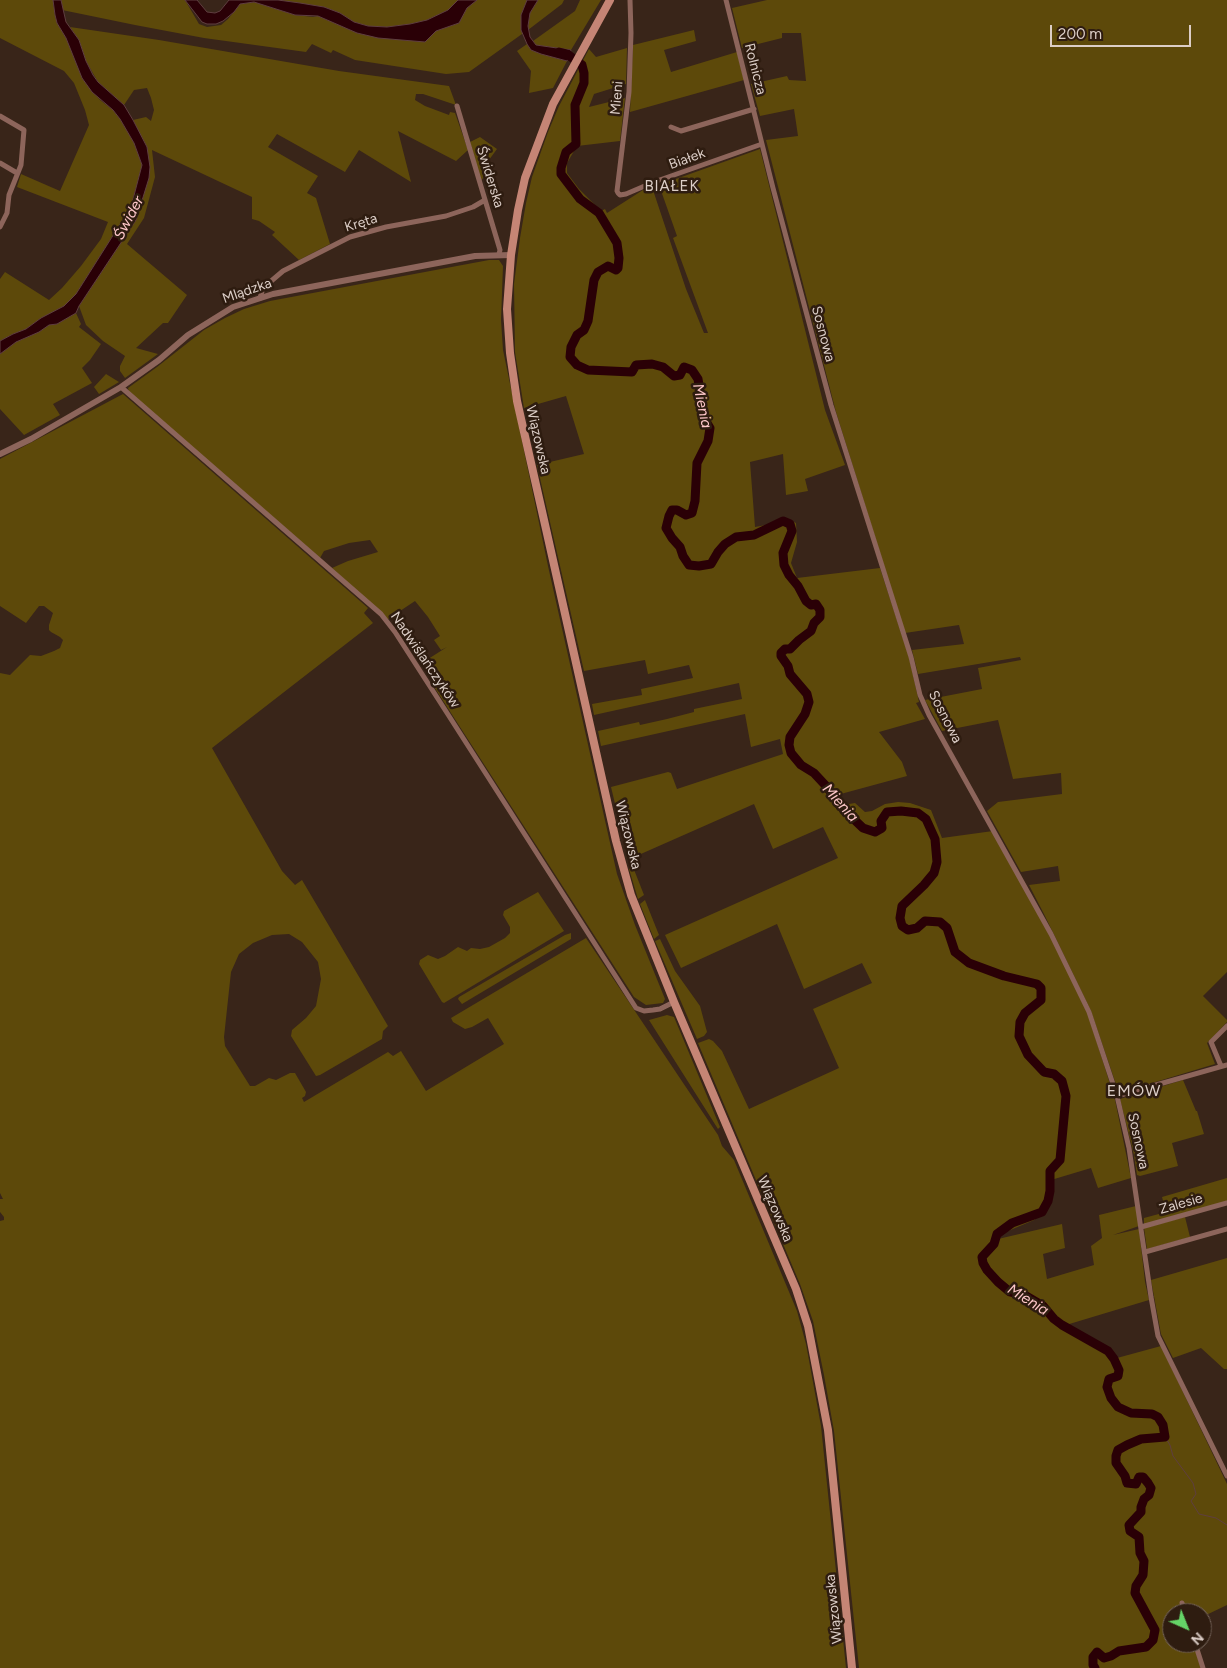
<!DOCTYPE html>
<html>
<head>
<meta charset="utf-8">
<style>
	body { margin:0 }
	#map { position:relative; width:1227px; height:1668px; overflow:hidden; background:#392519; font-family:Figtree,sans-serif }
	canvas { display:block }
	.north { position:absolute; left:1162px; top:1603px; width:50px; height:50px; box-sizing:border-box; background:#2e1c10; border:1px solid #746359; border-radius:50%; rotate:136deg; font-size:14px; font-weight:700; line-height:20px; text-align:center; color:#dccec7 }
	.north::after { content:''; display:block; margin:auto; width:18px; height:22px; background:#65d467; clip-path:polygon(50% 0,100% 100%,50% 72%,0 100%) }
	.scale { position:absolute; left:1050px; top:25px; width:141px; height:22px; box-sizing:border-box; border:2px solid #dccec7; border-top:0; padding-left:6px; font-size:15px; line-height:18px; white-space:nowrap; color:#dccec7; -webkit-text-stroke:4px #2e1c10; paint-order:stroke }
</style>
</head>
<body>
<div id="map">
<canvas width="1227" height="1668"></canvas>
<div class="north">N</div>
<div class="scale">200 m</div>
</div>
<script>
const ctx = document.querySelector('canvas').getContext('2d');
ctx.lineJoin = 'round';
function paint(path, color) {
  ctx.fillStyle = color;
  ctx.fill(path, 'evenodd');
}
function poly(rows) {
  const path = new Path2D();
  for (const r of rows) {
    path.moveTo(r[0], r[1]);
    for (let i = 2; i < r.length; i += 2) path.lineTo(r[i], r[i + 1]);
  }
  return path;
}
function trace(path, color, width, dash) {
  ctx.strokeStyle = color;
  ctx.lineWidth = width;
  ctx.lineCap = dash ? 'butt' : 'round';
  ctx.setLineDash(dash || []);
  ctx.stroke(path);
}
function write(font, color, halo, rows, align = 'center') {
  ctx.font = font + ' Figtree,sans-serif';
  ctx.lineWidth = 5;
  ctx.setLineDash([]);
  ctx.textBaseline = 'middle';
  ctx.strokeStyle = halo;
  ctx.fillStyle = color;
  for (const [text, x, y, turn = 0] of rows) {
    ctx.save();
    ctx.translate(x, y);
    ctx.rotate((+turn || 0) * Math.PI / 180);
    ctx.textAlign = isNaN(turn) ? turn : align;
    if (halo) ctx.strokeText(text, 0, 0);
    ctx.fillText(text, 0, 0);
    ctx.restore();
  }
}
paint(poly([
	[0,0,53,0,55,15,57,23,66,38,82,78,100,100,113,110,120,119,134,143,142,165,131,207,76,294,65,306,41,318,26,329,13,334,0,341,0,279,5,272,49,300,62,288,81,266,101,239,108,222,17,187,21,174,60,191,89,125,85,110,74,83,64,71,0,38],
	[61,0,185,0,199,24,207,27,221,25,228,19,240,4,254,2,295,15,313,17,318,16,357,33,398,40,436,31,459,23,467,8,477,0,527,0,521,15,522,34,469,72,446,74,355,60,333,50,331,53,312,44,306,52,204,38,135,25,62,10],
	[278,0,458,0,448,10,427,20,410,24,387,27,368,26,354,22,340,13,324,7],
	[538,0,564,0,562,4,528,30,528,26,530,13],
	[580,0,601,0,571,50,536,45,533,41,575,11],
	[767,0,1227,0,1227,972,1203,996,1227,1020,1227,1022,1207,1043,1215,1064,1119,1093,1091,1011,1044,914,1029,885,1060,881,1058,866,1021,872,987,811,998,802,1062,794,1061,773,1013,779,998,720,942,731,925,700,982,689,978,668,1021,660,1020,657,918,674,912,650,964,644,959,625,905,633,836,412,766,140,798,136,794,109,760,116,751,84,787,76,789,80,806,81,801,33,782,33,782,38,742,48,732,8],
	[70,27,159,40,339,71,449,86,456,105,423,94,416,94,415,100,425,106,449,115,450,112,455,113,468,150,456,161,398,131,411,182,359,150,345,172,277,134,268,147,318,176,307,193,316,198,330,244,299,260,272,235,275,232,259,221,252,219,252,197,152,150,155,177,144,218,127,244,187,295,168,323,163,323,136,348,158,354,125,378,120,371,120,366,125,356,103,341,86,325,79,306,136,220,147,147,133,120,146,117,151,121,154,110,151,98,147,88,134,90,124,105,98,82,86,61,79,40],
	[694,30,696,41,664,50,671,72,737,52,744,80,630,112,633,45],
	[527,44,531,50,541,54,567,61,553,88,529,93,531,71,517,51],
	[627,48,626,84,594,94,589,107,625,98,620,141,577,146,567,163,567,173,579,189,601,211,605,209,607,213,643,190,652,187,686,289,704,333,708,333,673,238,677,236,659,185,760,149,825,410,845,465,805,479,808,491,786,495,783,454,750,462,755,527,766,525,786,518,796,523,797,542,791,563,797,578,880,568,909,657,919,702,916,703,925,719,879,732,902,762,907,776,837,795,843,805,855,803,865,812,872,811,885,804,898,802,910,803,931,810,942,838,993,831,1043,920,1088,1014,1115,1100,1131,1178,1098,1188,1091,1168,1051,1180,1053,1195,1047,1210,1034,1220,1001,1234,998,1239,1062,1224,1065,1248,1043,1254,1047,1279,1094,1265,1091,1246,1102,1238,1099,1215,1136,1206,1139,1226,1113,1235,1139,1229,1145,1282,1149,1300,1066,1325,1113,1351,1117,1358,1161,1346,1227,1484,1227,1605,1202,1617,1202,1613,1172,1613,1172,1643,1193,1643,1201,1668,859,1668,834,1431,824,1375,813,1321,800,1284,698,1043,709,1039,713,1041,722,1051,749,1109,839,1068,813,1009,872,983,862,963,804,989,777,924,681,968,665,935,838,858,823,827,773,849,754,804,634,857,629,857,624,841,611,787,668,772,671,773,677,789,783,754,780,739,751,747,745,714,601,746,598,731,639,722,640,725,667,719,694,712,694,709,742,699,739,683,594,715,592,704,642,695,641,689,693,678,689,665,648,674,645,660,584,671,537,465,584,454,566,396,524,408,515,352,514,284,520,238,526,203,532,177,548,132,559,106,589,49,596,57],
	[480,137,497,149,486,164,490,168,481,181,470,142],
	[489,260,499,260,503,266,501,320,503,350,548,566,617,874,635,925,665,999,663,1003,646,1005,634,997,431,682,436,678,425,661,447,647,441,650,434,640,440,636,428,617,415,601,388,619,332,568,348,561,378,552,370,540,349,543,324,551,320,558,129,392,128,388,157,367,204,330,225,318,244,309,270,301],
	[76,313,81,324,79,327,101,344,90,360,82,368,92,383,53,404,60,415,24,435,0,409,0,354,16,342,39,332,49,325,57,324],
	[106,374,119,382,99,394,94,387],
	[123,394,368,608,364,613,373,623,212,748,282,871,295,885,302,880,388,1026,383,1031,382,1039,320,1075,316,1076,291,1036,292,1030,306,1018,316,1006,321,979,318,962,302,942,289,934,272,935,253,943,239,954,231,972,224,1037,225,1046,250,1086,255,1086,269,1078,276,1080,290,1073,295,1073,306,1092,305,1096,302,1098,304,1102,388,1052,393,1056,401,1051,426,1091,504,1044,488,1018,472,1027,465,1029,453,1022,451,1018,586,938,718,1135,722,1146,734,1160,797,1311,806,1344,821,1426,846,1668,0,1668,0,1221,4,1220,4,1217,0,1212,0,1199,3,1199,0,1193,0,673,10,675,30,655,41,656,54,651,60,648,63,640,60,637,51,632,49,630,49,625,53,613,44,606,39,606,26,623,0,606,0,459],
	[633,867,644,895,638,899,629,869],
	[538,892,564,931,444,1003,442,1002,419,964,420,960,428,955,438,959,445,956,458,947,467,951,471,948,480,949,489,947,505,938,510,933,510,927,503,915,504,911],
	[645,900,659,935,654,939,640,904],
	[571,933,571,939,462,1004,458,999,459,997,565,935],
	[660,939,675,971,700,1006,707,1032,704,1036,697,1039,655,941],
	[667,1015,674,1017,720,1127,718,1129,649,1020],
	[1183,1080,1196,1111,1197,1111,1204,1134,1172,1143,1178,1166,1140,1176,1137,1175,1134,1155,1120,1099],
	[1227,1178,1227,1201,1144,1225,1144,1218,1166,1212,1162,1197],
	[1185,1217,1190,1237,1147,1249,1144,1228],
	[1227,1258,1227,1369,1224,1369,1201,1348,1173,1358,1161,1334,1151,1280]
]), '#5d490a');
const water = poly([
	[53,0,61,0,66,22,79,40,86,61,93,75,98,82,124,105,133,120,147,147,150,167,149,178,136,220,79,306,76,313,57,324,49,325,39,332,16,342,0,354,0,341,13,334,26,329,41,318,64,306,76,294,131,207,142,165,134,143,120,119,113,110,92,92,82,78,66,38,57,23,55,15,53,0],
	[185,0,197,0,207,12,215,13,220,11,229,0,278,0,300,3,324,7,340,13,354,22,368,26,387,27,410,24,427,20,448,10,458,0,477,0,467,8,459,23,436,31,425,42,378,38,357,33,318,16,295,15,254,2,240,4,234,12,223,21,216,24,207,24,202,22,185,0],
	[527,0,538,0,530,13,528,26,530,37,536,45,571,50,567,61,541,54,531,50,527,44,521,30,521,15,527,0]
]);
paint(water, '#2a0006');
trace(water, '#5f3e40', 1);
trace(poly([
	[1165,1437,1170,1445,1173,1456,1193,1483,1196,1494,1191,1501,1199,1514,1216,1518,1227,1525]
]), '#5f3e40', 1);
trace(poly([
	[559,52,567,54,582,65,584,73,584,83,575,105,576,144,566,152,561,168,561,174,580,199,599,213,617,243,619,258,618,268,616,270,608,266,598,272,594,280,588,321,584,330,577,335,571,347,570,357,577,365,588,370,632,372,636,365,652,364,663,367,674,376,680,375,684,367,692,370,698,379,704,418,710,428,708,441,697,463,695,501,692,513,686,515,677,510,672,510,669,516,666,528,672,538,680,547,683,556,689,565,699,566,711,564,718,552,725,544,736,537,754,535,783,521,790,524,792,531,783,553,784,565,789,575,798,586,806,601,811,605,816,604,820,610,820,617,814,623,811,631,799,640,790,649,785,649,781,653,781,656,788,666,790,674,807,694,809,702,805,714,790,737,789,745,791,753,801,765,814,773,827,787,840,806,863,828,875,832,882,828,881,821,887,812,901,811,918,813,926,819,935,839,937,862,934,873,924,885,902,906,900,918,902,926,908,930,917,928,925,921,940,922,947,928,955,952,969,963,1004,976,1037,984,1041,988,1041,1000,1025,1013,1020,1022,1019,1036,1028,1055,1044,1072,1054,1074,1062,1081,1066,1096,1060,1160,1050,1171,1050,1191,1048,1201,1042,1212,1012,1223,997,1234,994,1244,982,1257,983,1263,987,1270,998,1282,1010,1292,1026,1296,1043,1306,1054,1319,1062,1325,1108,1351,1114,1359,1119,1370,1118,1376,1109,1379,1107,1387,1111,1398,1118,1407,1131,1413,1152,1414,1158,1417,1163,1425,1165,1437,1141,1439,1127,1445,1118,1450,1116,1456,1116,1463,1125,1476,1127,1483,1136,1484,1139,1477,1143,1477,1148,1483,1151,1488,1149,1495,1144,1499,1141,1507,1141,1512,1129,1525,1130,1531,1139,1537,1140,1553,1144,1561,1143,1575,1136,1586,1135,1593,1155,1630,1153,1640,1146,1647,1119,1651,1111,1656,1104,1658,1097,1652,1093,1657,1093,1665,1095,1668]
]), '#2a0006', 9);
trace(poly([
	[630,0,631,33,629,92,617,191,618,193,620,195,626,194,654,182,762,144],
	[726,0,773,188,831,405,911,657,920,695,929,715,1051,934,1089,1012,1117,1096,1129,1148,1151,1297,1158,1336,1227,1476],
	[457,106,500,250,499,254],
	[0,116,24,130,21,165,9,195,7,213,0,227],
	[671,127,681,131,754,109],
	[0,163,17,173],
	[260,298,263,288,283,271,350,237,386,227,446,216,473,207,485,200],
	[121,387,381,614,395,632,440,702,636,1008,644,1011,653,1010,660,1009,674,1002],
	[1221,1066,1211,1042,1227,1026],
	[1117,1096,1227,1065],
	[1141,1227,1227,1203],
	[1145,1252,1227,1229],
	[1182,1603,1185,1613],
	[1195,1643,1203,1668]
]), '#8d655b', 5);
trace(poly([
	[0,454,31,439,121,387,159,360,188,335,233,307,273,294,475,256,511,255]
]), '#8d655b', 6);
trace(poly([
	[610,0,553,104,525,178,518,210,511,255,507,309,510,353,517,401,546,529,616,841,631,895,674,1002,796,1289,808,1326,828,1430,852,1668]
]), '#c58575', 8);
write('14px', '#dccec7', '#2e1c10', [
	["Rolnicza",755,69,76],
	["Mieni",617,98,-85],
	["Białek",687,159,-20],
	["Świderska",490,177,73],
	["Kręta",361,223,-17],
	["Mlądzka",247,291,-19],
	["Sosnowa",823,334,75],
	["Wiązowska",538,440,77],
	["Nadwiślańczyków",425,660,56],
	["Sosnowa",945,717,63],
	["Wiązowska",628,835,76],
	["Sosnowa",1138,1141,78],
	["Zalesie",1181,1204,-16],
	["Wiązowska",775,1209,67],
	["Wiązowska",834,1609,-96]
]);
ctx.letterSpacing = '1px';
write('15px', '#dccec7', '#2e1c10', [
	["BIAŁEK",672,187]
]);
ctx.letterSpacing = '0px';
write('italic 15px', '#fdc7c9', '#2e1c10', [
	["Świder",129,218,-62],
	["Mienia",702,406,78],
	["Mienia",840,803,48],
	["Mienia",1028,1300,32]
]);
ctx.letterSpacing = '1px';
write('16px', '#dccec7', '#2e1c10', [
	["EMÓW",1134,1091]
]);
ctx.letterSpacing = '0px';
</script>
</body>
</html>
